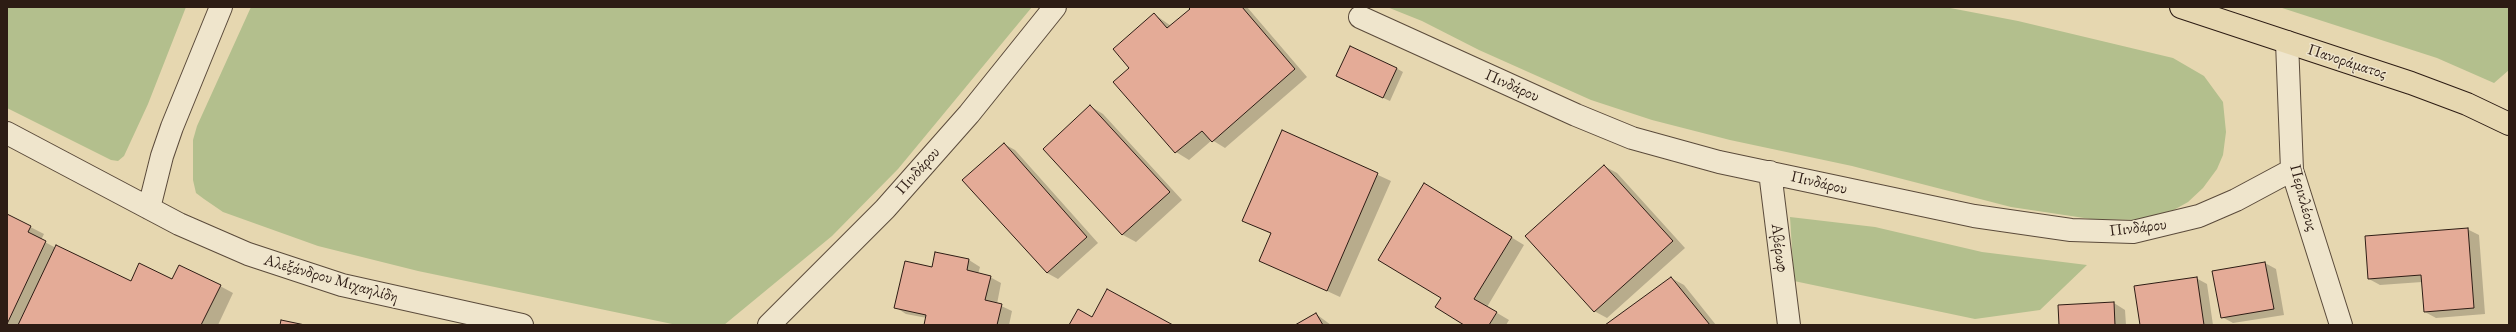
<!DOCTYPE html>
<html>
<head>
<meta charset="utf-8">
<style>
	body { margin:0 }
	#map { position:relative; width:2516px; height:332px; overflow:hidden; background:#e6d7b0; font-family:"EB Garamond",serif }
	canvas { display:block }
	.frame { position:absolute; inset:0; border:8px solid #2d1c14; pointer-events:none }
</style>
</head>
<body>
<div id="map">
<canvas width="2516" height="332"></canvas>
<div class="frame"></div>
</div>
<script>
const ctx = document.querySelector('canvas').getContext('2d');
ctx.lineJoin = 'round';
function paint(path, color) {
  ctx.fillStyle = color;
  ctx.fill(path, 'evenodd');
}
function poly(rows) {
  const path = new Path2D();
  for (const r of rows) {
    path.moveTo(r[0], r[1]);
    for (let i = 2; i < r.length; i += 2) path.lineTo(r[i], r[i + 1]);
  }
  return path;
}
function trace(path, color, width, dash) {
  ctx.strokeStyle = color;
  ctx.lineWidth = width;
  ctx.lineCap = dash ? 'butt' : 'round';
  ctx.setLineDash(dash || []);
  ctx.stroke(path);
}
function write(font, color, halo, rows, align = 'center') {
  ctx.font = font + ' "EB Garamond",serif';
  ctx.lineWidth = 3;
  ctx.setLineDash([]);
  ctx.textBaseline = 'middle';
  ctx.strokeStyle = halo;
  ctx.fillStyle = color;
  for (const [text, x, y, turn = 0] of rows) {
    ctx.save();
    ctx.translate(x, y);
    ctx.rotate((+turn || 0) * Math.PI / 180);
    ctx.textAlign = isNaN(turn) ? turn : align;
    if (halo) ctx.strokeText(text, 0, 0);
    ctx.fillText(text, 0, 0);
    ctx.restore();
  }
}
paint(poly([
	[7,7,186,7,148,104,124,156,118,161,111,160,7,108],
	[251,7,1032,7,898,169,832,236,724,325,677,325,418,271,318,246,223,212,204,199,196,193,193,180,193,140,197,126],
	[1387,7,1945,7,2018,21,2173,58,2204,76,2223,102,2226,132,2223,155,2217,169,2203,188,2188,202,2163,216,2138,220,2091,219,2011,207,1852,166,1730,140,1652,120,1591,100,1479,50,1422,21],
	[2279,7,2509,7,2509,70,2494,83,2437,58],
	[1790,217,1875,227,1982,252,2087,265,2040,310,1975,319,1794,281]
]), '#b3bf8d');
paint(poly([
	[1190,7,1247,7,1307,77,1225,148,1212,140,1189,160,1176,152,1115,82,1131,68,1154,14,1171,26,1191,9],
	[1396,68,1403,72,1390,101,1344,80],
	[1090,106,1103,114,1182,200,1136,242,1123,235,1045,149],
	[1282,131,1391,181,1340,297,1260,260,1271,234,1244,221],
	[1004,144,1015,150,1098,243,1058,279,1047,273],
	[1604,166,1617,173,1685,248,1607,318,1594,311],
	[1437,192,1524,245,1487,307,1509,320,1506,325,1466,325,1442,298],
	[7,215,44,234,41,240,56,248,132,282,173,280,220,286,233,293,218,325,7,325],
	[2467,229,2479,235,2485,314,2436,318,2425,312,2422,282,2380,285,2369,279],
	[936,253,969,260,980,267,978,274,990,277,1001,283,997,304,1012,311,1009,325,925,325,927,318,906,314,895,307,932,268],
	[2265,263,2276,269,2284,315,2233,323,2222,317],
	[1671,278,1684,285,1716,325,1607,325],
	[2196,278,2207,284,2213,325,2141,325],
	[2114,303,2125,310,2126,325,2060,325],
	[1316,314,1331,325,1297,325]
]), '#0003');
const building = poly([
	[1188,7,1242,7,1295,69,1212,142,1202,131,1175,153,1113,82,1129,68,1113,49,1154,13,1167,28,1190,9,1188,7],
	[1350,46,1397,68,1383,98,1336,76,1350,46],
	[1090,105,1170,192,1122,235,1043,149,1090,105],
	[1282,130,1378,173,1327,291,1259,261,1271,233,1242,221,1282,130],
	[1004,143,1087,237,1047,273,962,180,1004,143],
	[1604,165,1673,241,1594,312,1525,236,1604,165],
	[1424,183,1512,237,1474,299,1497,312,1489,325,1464,325,1435,307,1441,298,1378,260,1424,183],
	[7,214,31,226,28,232,46,241,7,324,7,214],
	[2468,228,2474,308,2424,312,2421,275,2368,279,2365,236,2468,228],
	[56,245,131,281,139,263,172,279,179,265,221,285,201,325,18,325,56,245],
	[935,252,969,259,967,270,991,276,985,300,1002,304,997,325,924,325,926,315,894,308,905,261,932,267,935,252],
	[2265,262,2274,309,2221,318,2212,271,2265,262],
	[1671,277,1710,325,1605,325,1671,277],
	[2197,277,2204,325,2140,325,2134,286,2197,277],
	[1107,289,1173,325,1069,325,1078,309,1092,317,1107,289],
	[2114,302,2115,325,2059,325,2058,305,2114,302],
	[1316,313,1323,325,1295,325,1316,313],
	[281,320,305,325,280,325,281,320]
]);
paint(building, '#e4ab97');
trace(building, '#2d1c14', 1);
const minor = poly([
	[1360,17,1576,115,1632,138,1719,162,1974,216,2071,230,2133,232,2199,216,2236,200,2292,170],
	[2287,42,2292,170,2341,325],
	[7,133,179,224,248,254,342,285,522,325],
	[1770,172,1789,325],
	[149,208,162,156,172,127,221,7],
	[769,325,885,209,969,114,1055,7]
]);
const major = poly([
	[2181,7,2411,83,2467,104,2509,124]
]);
trace(minor, '#5b4b3b', 24);
trace(major, '#2d1c14', 24);
trace(minor, '#efe5cc', 22);
trace(major, '#e6d7b0', 22);
write('16px', '#2d1c14', '#efe5cc', [
	["Πανοράματος",2347,62,18],
	["Πινδάρου",1512,86,24],
	["Πινδάρου",918,171,-48],
	["Πινδάρου",1819,183,13],
	["Περικλέους",2303,198,75],
	["Πινδάρου",2138,228,-7],
	["Αβέρωφ",1779,248,83],
	["Aλεξάνδρου Mιχαηλίδη",331,279,16]
]);
</script>
</body>
</html>
